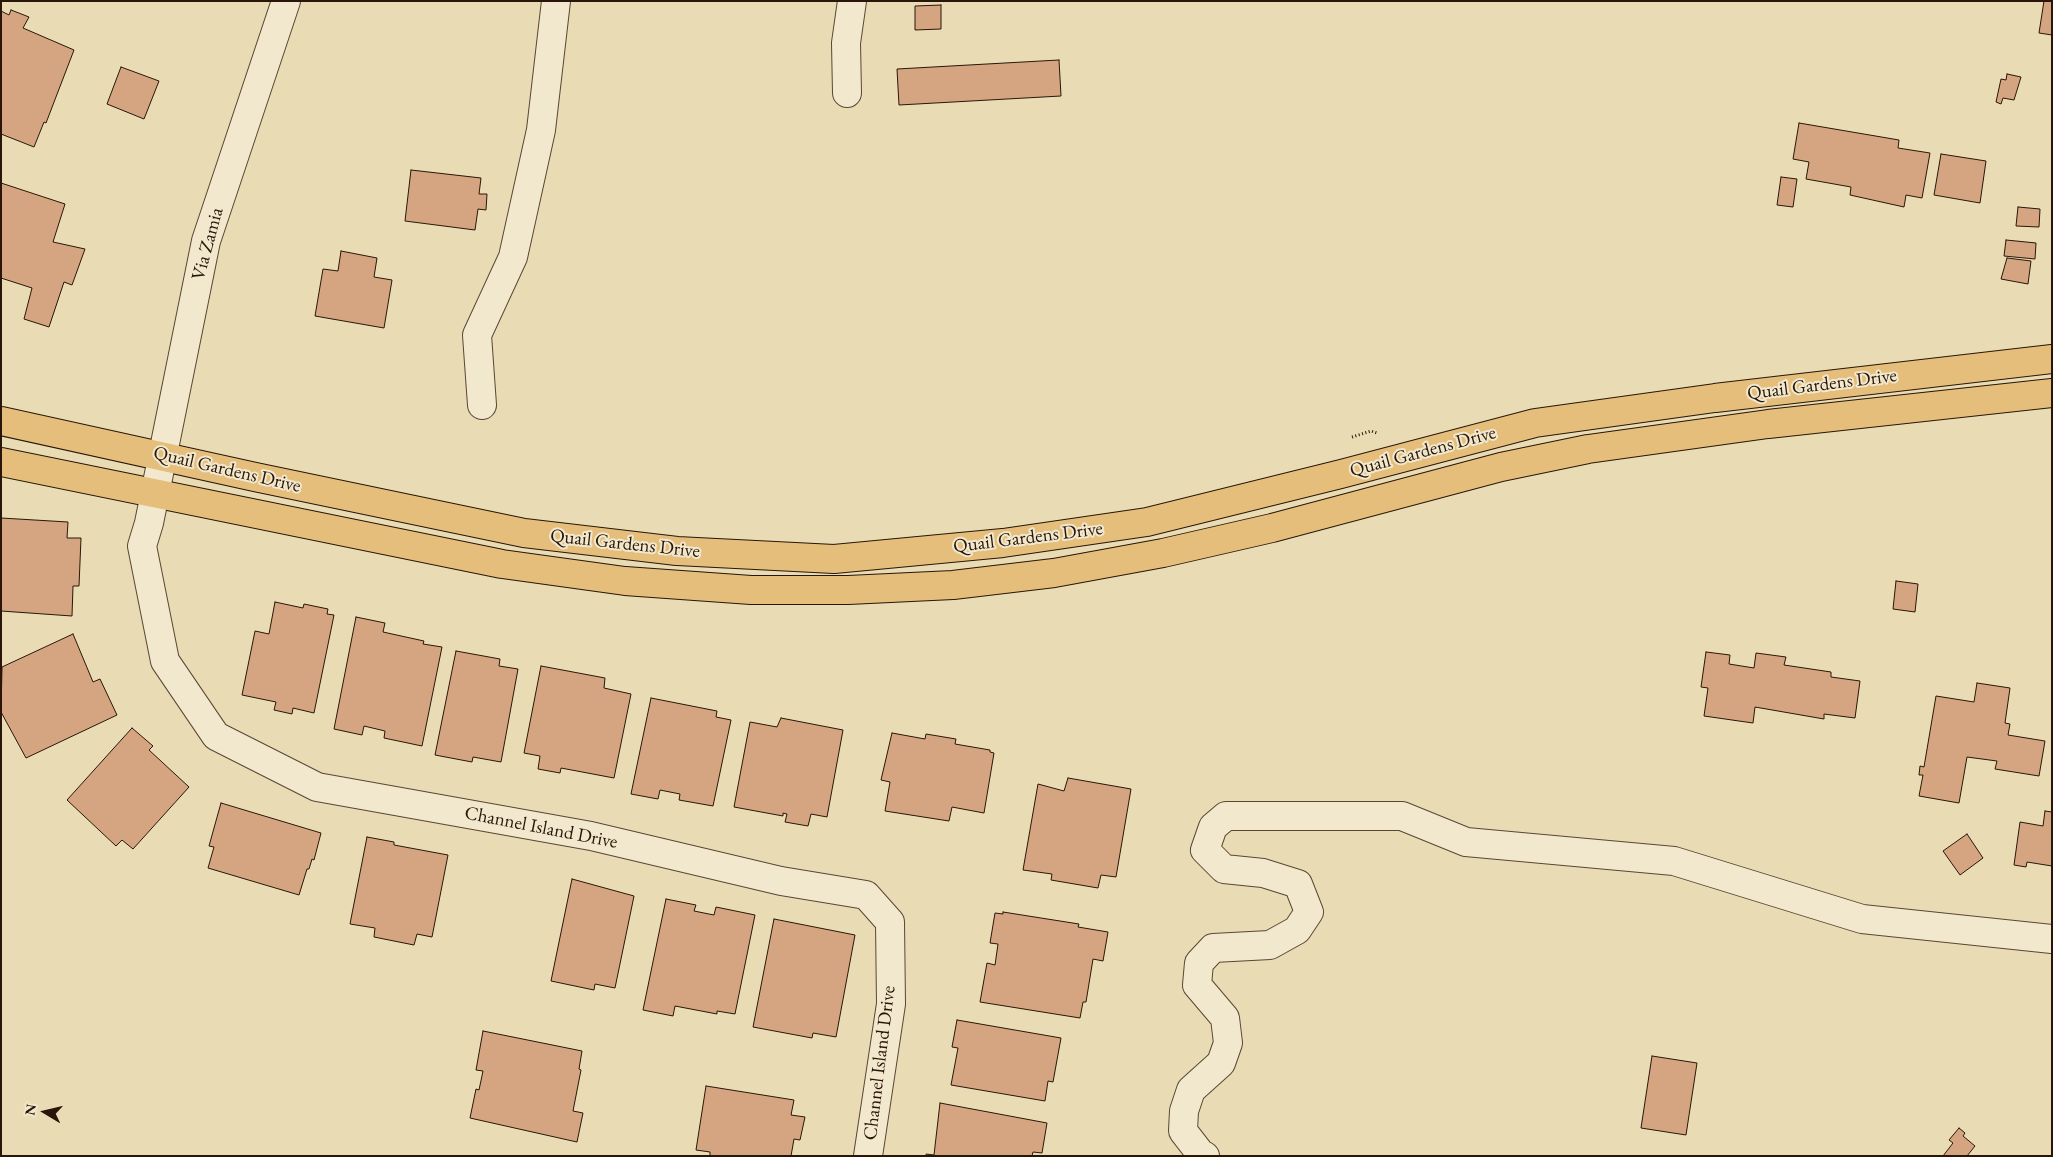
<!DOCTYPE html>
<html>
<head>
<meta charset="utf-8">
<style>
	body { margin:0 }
	#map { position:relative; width:2053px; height:1157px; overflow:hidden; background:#e9dbb4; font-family:"EB Garamond",serif }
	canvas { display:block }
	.frame { position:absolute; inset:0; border:2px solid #291608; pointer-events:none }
	.north { position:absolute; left:20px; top:1087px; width:50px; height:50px; -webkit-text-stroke:4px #f1e8ce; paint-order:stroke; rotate:279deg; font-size:14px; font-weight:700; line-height:20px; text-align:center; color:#291608 }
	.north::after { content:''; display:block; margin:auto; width:18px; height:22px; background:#291608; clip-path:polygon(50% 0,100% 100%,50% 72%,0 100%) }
</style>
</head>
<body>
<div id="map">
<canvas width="2053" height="1157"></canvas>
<div class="frame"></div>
<div class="north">N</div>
</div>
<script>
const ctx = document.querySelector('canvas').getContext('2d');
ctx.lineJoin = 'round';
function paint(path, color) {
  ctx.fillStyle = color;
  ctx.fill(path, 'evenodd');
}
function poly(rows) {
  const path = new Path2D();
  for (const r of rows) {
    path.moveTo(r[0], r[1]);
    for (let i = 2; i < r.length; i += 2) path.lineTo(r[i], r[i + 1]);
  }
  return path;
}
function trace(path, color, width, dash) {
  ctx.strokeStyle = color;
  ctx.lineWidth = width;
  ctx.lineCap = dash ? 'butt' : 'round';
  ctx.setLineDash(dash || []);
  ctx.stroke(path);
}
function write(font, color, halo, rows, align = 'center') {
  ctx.font = font + ' "EB Garamond",serif';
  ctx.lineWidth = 4;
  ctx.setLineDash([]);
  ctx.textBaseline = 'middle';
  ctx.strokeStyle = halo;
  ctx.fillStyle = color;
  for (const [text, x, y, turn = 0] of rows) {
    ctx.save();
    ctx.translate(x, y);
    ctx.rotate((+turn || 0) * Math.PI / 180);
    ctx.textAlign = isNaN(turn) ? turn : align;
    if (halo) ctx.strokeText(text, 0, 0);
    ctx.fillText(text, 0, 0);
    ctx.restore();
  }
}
const building = poly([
	[2044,1,2052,1,2052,35,2039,33,2044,1],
	[941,5,941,29,915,30,915,6,941,5],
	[11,10,29,17,23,28,74,50,46,123,44,122,34,147,1,134,1,11,9,15,11,10],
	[1059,60,1061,96,899,105,897,69,1059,60],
	[121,67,159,81,144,119,107,104,121,67],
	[2007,74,2021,77,2014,100,2003,98,2001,104,1996,102,2001,79,2006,80,2007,74],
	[1799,123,1899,140,1898,148,1930,153,1922,198,1906,195,1904,207,1850,195,1851,187,1806,179,1809,162,1793,159,1799,123],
	[1941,154,1986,161,1980,203,1934,195,1941,154],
	[411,170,481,178,479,194,487,194,486,210,478,209,475,230,405,221,411,170],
	[1781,177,1797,179,1793,207,1777,205,1781,177],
	[1,183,65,204,53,242,85,249,72,285,64,282,49,327,24,319,32,288,1,278,1,183],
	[2018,207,2040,209,2039,227,2016,226,2018,207],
	[2006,240,2036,243,2035,259,2004,256,2006,240],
	[341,251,377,258,374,277,392,280,384,328,315,316,323,269,338,271,341,251],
	[2007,258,2031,261,2028,284,2001,279,2007,258],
	[1,518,68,522,67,538,81,538,79,586,73,586,72,616,1,611,1,518],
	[1896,581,1918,584,1915,612,1893,609,1896,581],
	[275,602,303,608,304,604,328,609,327,614,334,615,314,713,293,708,292,714,274,710,276,702,242,695,255,631,269,634,275,602],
	[356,617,385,623,383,632,424,641,423,644,442,647,422,746,384,738,385,731,364,726,362,735,334,729,356,617],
	[73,634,93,682,100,679,117,715,26,758,1,712,2,667,73,634],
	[456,651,500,659,499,666,518,669,501,762,473,757,472,762,435,755,456,651],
	[1706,652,1730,655,1729,664,1754,668,1756,653,1786,657,1784,665,1831,672,1831,677,1860,681,1855,718,1824,714,1824,719,1755,707,1753,723,1704,716,1708,688,1701,687,1706,652],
	[541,666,605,678,604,688,631,694,614,778,561,768,560,773,538,769,540,756,524,753,541,666],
	[1977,683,2010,688,2005,723,2010,724,2008,735,2045,741,2039,776,1995,769,1997,761,1967,757,1959,803,1919,796,1923,775,1919,775,1920,766,1924,767,1936,696,1974,702,1977,683],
	[651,698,717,711,716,717,731,720,713,806,679,800,680,794,660,790,658,799,631,794,651,698],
	[781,718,843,730,827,817,811,814,808,826,785,822,787,814,783,813,783,816,734,807,750,722,777,727,781,718],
	[132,728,153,746,149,750,189,787,133,849,122,840,116,846,67,800,132,728],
	[892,733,925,739,926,734,956,739,955,744,990,750,990,752,994,753,984,813,952,807,949,821,885,811,890,782,881,780,892,733],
	[1068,778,1131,789,1116,877,1101,875,1098,888,1051,880,1052,874,1023,870,1038,784,1064,791,1068,778],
	[221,803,321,833,314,860,312,859,309,869,307,869,299,895,208,868,214,847,209,846,221,803],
	[2045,811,2052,812,2052,866,2027,862,2026,867,2014,865,2020,822,2043,826,2045,811],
	[1967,834,1983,858,1960,875,1943,851,1967,834],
	[367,837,394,842,394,845,448,855,432,937,417,934,414,945,374,937,375,928,350,924,367,837],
	[572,879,634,896,615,988,595,984,594,990,551,981,572,879],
	[666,899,696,905,694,911,714,915,716,907,755,915,735,1014,717,1011,717,1014,675,1006,673,1016,643,1010,666,899],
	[1003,912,1079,924,1078,927,1108,932,1103,961,1093,959,1086,1002,1083,1002,1080,1018,980,1002,987,963,995,965,998,944,990,943,995,913,1003,914,1003,912],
	[774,919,855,935,836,1037,813,1033,812,1038,753,1027,774,919],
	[957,1020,1061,1038,1053,1082,1048,1081,1045,1101,951,1085,958,1048,952,1047,957,1020],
	[483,1031,582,1051,579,1069,581,1070,573,1111,583,1113,577,1142,470,1118,476,1089,479,1090,483,1071,476,1070,483,1031],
	[1652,1056,1697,1063,1686,1135,1641,1128,1652,1056],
	[706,1086,794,1100,791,1115,805,1117,800,1140,794,1139,791,1156,710,1156,710,1152,696,1150,706,1086],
	[940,1103,1047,1123,1042,1153,1033,1152,1032,1156,926,1156,926,1154,934,1155,940,1103],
	[1959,1128,1965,1133,1963,1136,1975,1146,1967,1156,1943,1156,1953,1143,1949,1140,1959,1128]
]);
paint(building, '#d5a582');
trace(building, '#291608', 1);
const minor = poly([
	[286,1,206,241,149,523,142,546,165,661,216,736,317,787,591,836,781,881,866,895,890,922,891,1004,868,1156],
	[847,93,846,43,852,1],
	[482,405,477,335,513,257,541,130,556,1],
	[1205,1156,1200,1153,1183,1131,1184,1111,1191,1090,1221,1063,1228,1043,1225,1018,1197,985,1199,963,1213,948,1270,945,1297,930,1309,912,1298,884,1263,873,1224,869,1205,850,1213,827,1226,816,1402,816,1466,842,1674,861,1862,919,2052,939]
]);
const major = poly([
	[1,421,255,477,524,533,677,551,834,559,1003,543,1147,522,1341,474,1535,423,1715,398,2052,359],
	[1,462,502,564,625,581,751,590,848,590,953,585,1054,573,1163,553,1272,528,1501,467,1588,449,1768,424,2052,393]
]);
trace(minor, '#594733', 30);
trace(major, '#291608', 30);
trace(poly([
	[1352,437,1371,431,1377,433]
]), '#291608', 3, [1, 2.5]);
trace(minor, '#f1e8ce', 28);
trace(major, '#e4be7a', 28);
write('19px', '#291608', '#f1e8ce', [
	["Via Zamia",208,244,-75],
	["Quail Gardens Drive",1822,385,-7],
	["Quail Gardens Drive",1423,452,-15],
	["Quail Gardens Drive",227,470,13],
	["Quail Gardens Drive",1028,538,-7],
	["Quail Gardens Drive",625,544,6],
	["Channel Island Drive",541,828,11],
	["Channel Island Drive",880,1063,-83]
]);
</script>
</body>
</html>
